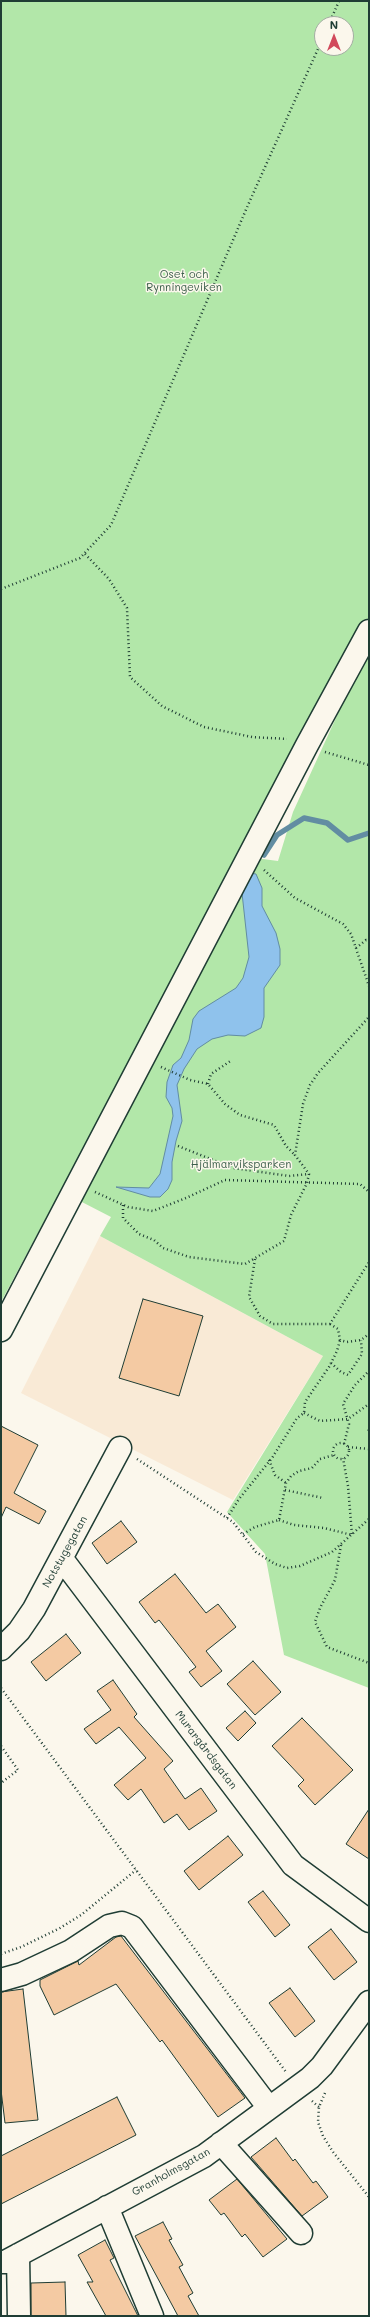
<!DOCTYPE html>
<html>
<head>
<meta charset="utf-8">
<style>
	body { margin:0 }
	#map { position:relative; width:370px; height:2317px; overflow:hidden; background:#fbf7ec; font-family:Mali,sans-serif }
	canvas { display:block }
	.frame { position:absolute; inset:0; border:2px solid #1f3d34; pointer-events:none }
	.north { position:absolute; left:314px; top:16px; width:40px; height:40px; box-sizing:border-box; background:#fbf7ec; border:1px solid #a3ada2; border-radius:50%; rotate:0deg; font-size:11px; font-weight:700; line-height:16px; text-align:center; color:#1f3d34 }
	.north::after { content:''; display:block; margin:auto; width:14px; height:18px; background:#d1495b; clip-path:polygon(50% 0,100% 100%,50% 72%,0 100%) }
</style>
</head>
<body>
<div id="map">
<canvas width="370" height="2317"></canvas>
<div class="frame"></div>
<div class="north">N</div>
</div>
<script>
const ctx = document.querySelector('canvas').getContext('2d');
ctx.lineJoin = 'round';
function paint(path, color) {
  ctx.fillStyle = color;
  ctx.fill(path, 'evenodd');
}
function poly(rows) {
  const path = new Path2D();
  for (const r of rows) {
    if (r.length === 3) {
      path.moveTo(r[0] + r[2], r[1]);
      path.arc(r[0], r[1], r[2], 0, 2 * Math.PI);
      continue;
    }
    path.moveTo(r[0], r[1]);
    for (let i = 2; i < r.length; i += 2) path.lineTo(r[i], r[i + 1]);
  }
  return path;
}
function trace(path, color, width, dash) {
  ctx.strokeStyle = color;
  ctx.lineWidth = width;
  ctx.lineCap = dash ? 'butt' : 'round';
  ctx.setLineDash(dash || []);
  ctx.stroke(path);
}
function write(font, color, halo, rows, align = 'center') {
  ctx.font = font + ' Mali,sans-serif';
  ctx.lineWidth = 3;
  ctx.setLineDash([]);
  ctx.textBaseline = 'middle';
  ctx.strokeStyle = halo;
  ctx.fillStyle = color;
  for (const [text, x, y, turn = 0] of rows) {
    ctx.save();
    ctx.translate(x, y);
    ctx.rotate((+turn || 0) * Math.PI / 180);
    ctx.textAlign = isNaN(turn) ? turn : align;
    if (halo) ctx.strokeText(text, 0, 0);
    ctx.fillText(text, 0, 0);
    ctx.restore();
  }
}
paint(poly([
	[100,1236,323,1356,233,1500,21,1393]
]), '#f9ead6');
paint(poly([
	[1,1,369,1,369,1688,284,1655,265,1554,227,1512,323,1356,100,1236,111,1217,78,1200,255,858,278,861,293,812,366,652,352,640,283,775,1,1302],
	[322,24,346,24,346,48,322,48]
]), '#b2e7a9');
const water = poly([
	[250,873,256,874,262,888,262,906,276,933,280,949,280,965,264,988,264,1017,261,1028,245,1036,228,1035,212,1039,197,1049,184,1069,177,1085,182,1121,176,1141,172,1162,172,1180,168,1189,160,1197,150,1197,116,1187,149,1188,160,1174,173,1116,172,1108,166,1097,167,1082,173,1065,181,1058,189,1040,193,1019,199,1011,236,988,243,978,249,957,242,893,250,873]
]);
paint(water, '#8fc2ec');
trace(water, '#628da2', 1);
trace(poly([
	[264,855,277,835,304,818,327,823,348,840,369,833]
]), '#628da2', 5.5);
const building = poly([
	[143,1299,203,1316,179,1396,119,1378,143,1299],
	[1,1426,38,1445,14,1493,46,1511,39,1524,6,1507,1,1518,1,1426],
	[121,1521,137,1542,107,1564,92,1543,121,1521],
	[175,1574,206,1613,218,1604,236,1627,206,1651,222,1671,201,1687,189,1672,196,1667,159,1620,155,1623,139,1602,175,1574],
	[66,1634,81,1653,46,1681,31,1662,66,1634],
	[253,1661,281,1692,255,1715,227,1684,253,1661],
	[113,1680,137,1714,134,1717,173,1761,164,1769,185,1799,201,1788,217,1811,189,1830,177,1814,164,1823,141,1789,128,1800,114,1785,146,1758,119,1727,96,1744,84,1729,111,1710,97,1691,113,1680],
	[245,1711,256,1723,238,1741,226,1728,245,1711],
	[302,1718,353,1770,315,1805,298,1786,304,1780,272,1746,302,1718],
	[369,1809,369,1859,346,1844,369,1809],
	[228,1836,243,1855,199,1890,184,1871,228,1836],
	[263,1891,290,1925,275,1937,248,1902,263,1891],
	[331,1929,357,1962,334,1980,308,1947,331,1929],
	[121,1936,245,2098,218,2117,162,2040,160,2042,116,1984,54,2015,40,1986,40,1980,78,1961,79,1965,116,1937,121,1936],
	[290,1988,315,2021,295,2037,269,2003,290,1988],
	[23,1989,38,2120,5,2123,1,2090,1,1992,23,1989],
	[117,2097,136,2135,1,2204,1,2156,117,2097],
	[276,2138,293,2161,295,2159,313,2183,316,2181,328,2197,302,2216,251,2157,276,2138],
	[237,2179,287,2239,263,2257,245,2234,242,2237,224,2213,221,2215,209,2200,237,2179],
	[163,2222,172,2239,169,2240,183,2265,179,2267,193,2293,188,2296,199,2316,178,2316,135,2236,163,2222],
	[105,2240,114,2258,110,2260,138,2316,106,2316,87,2282,93,2282,78,2255,105,2240],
	[65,2282,66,2316,31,2316,31,2283,65,2282]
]);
paint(building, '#f4caa3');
trace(building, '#1f3d34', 1);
const minor = poly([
	[1,1330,307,745,369,631],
	[62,1559,293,1865,369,1921],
	[1,1649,19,1631,34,1609,120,1448],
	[1,1980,22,1974,71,1951,109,1926,122,1923,132,1927,269,2108],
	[221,2143,301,2233],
	[107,2207,152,2316],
	[18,2255,19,2316],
	[1,2262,5,2262,204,2156,310,2078,322,2066,369,2002]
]);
trace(minor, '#1f3d34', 25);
trace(poly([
	[329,24,339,1],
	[85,554,109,579,127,608,130,677,162,706,204,727,252,737,287,739],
	[1,589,80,558,111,525,248,205,322,40],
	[325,752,369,765],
	[264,870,295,898,343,924,351,934,369,986],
	[356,948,366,940,369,941],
	[161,1067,190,1080,208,1084,225,1104,240,1115,274,1125,286,1146,295,1155],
	[208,1084,211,1074,232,1060],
	[178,1146,233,1168,289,1176,309,1174],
	[95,1192,128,1207,153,1211,186,1198,225,1180,360,1184,369,1192],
	[123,1205,123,1218,139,1234,154,1240,163,1248,189,1257,245,1264,284,1241,291,1215,307,1183,309,1174,295,1155,303,1104,310,1085,318,1073,369,1017],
	[255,1259,249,1297,260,1316,273,1324,330,1324,369,1262],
	[330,1324,338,1329,340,1340,347,1342,361,1340,369,1334],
	[331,1363,341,1372,348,1375,362,1354,361,1340],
	[304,1413,320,1421,348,1419,369,1404],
	[368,1431,369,1430],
	[341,1451,8],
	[344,1444,349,1424,343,1404,355,1385,369,1371],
	[348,1447,369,1449],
	[137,1459,233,1522,256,1552,275,1564,287,1568,300,1566,332,1552,369,1519],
	[269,1460,275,1475,286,1483],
	[285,1490,323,1498],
	[227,1518,239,1499,272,1458,297,1418,304,1413,305,1402,329,1367,337,1351,340,1340],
	[279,1520,294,1525,324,1528,352,1535,348,1486,343,1458],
	[243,1534,255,1527,279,1520,286,1483,291,1476,299,1471,312,1468,320,1459,334,1455],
	[341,1545,335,1580,320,1608,315,1622,327,1647,369,1663],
	[1,1688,286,2072],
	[1,1746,18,1770,1,1783],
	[1,1954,21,1947,60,1928,81,1915,136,1870],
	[325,2093,319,2107,318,2122,323,2136,333,2152,369,2197],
	[312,2101,319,2107]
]), '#1f3d34', 2.5, [1, 3]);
trace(minor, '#fbf7ec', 22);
write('11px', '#3c5f4b', '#fbf7ec', [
	["Oset och",184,275],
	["Rynningeviken",184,288],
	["Hjälmarviksparken",241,1165]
]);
write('11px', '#1f3d34', '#fbf7ec', [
	["Notstugegatan",65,1552,-61],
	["Murargårdsgatan",206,1750,53],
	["Granholmsgatan",171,2172,-29]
]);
</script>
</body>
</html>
